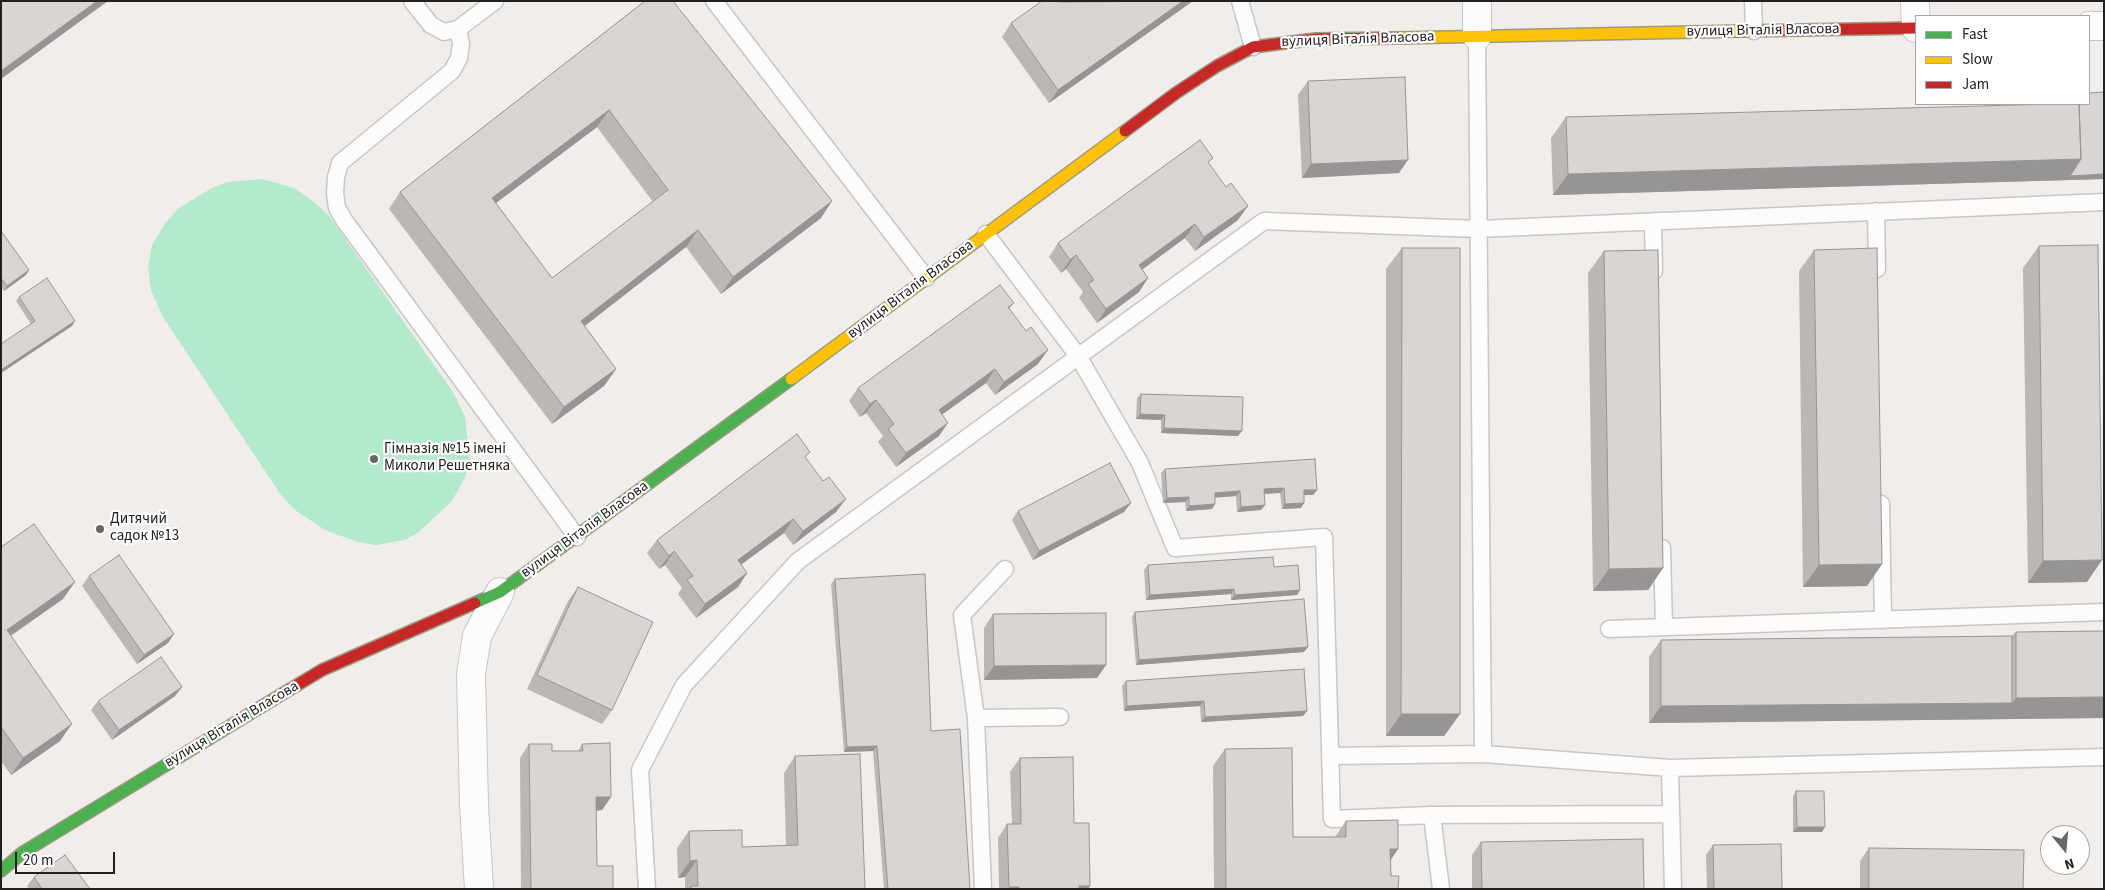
<!DOCTYPE html>
<html>
<head>
<meta charset="utf-8">
<style>
	body { margin:0 }
	#map { position:relative; width:2105px; height:890px; overflow:hidden; background:#f0edea; font-family:"Source Sans 3",sans-serif }
	canvas { display:block }
	.frame { position:absolute; inset:0; border:2px solid #212121; pointer-events:none }
	.legend { position:absolute; left:1915px; top:15px; width:175px; height:90px; box-sizing:border-box; background:#fff; border:1px solid #a6a6a6; margin:0; padding:6px 9px; list-style:none; font-size:15px; color:#212121 }
	.legend li { display:flex; align-items:center; gap:10px; height:25px }
	.legend b { width:25px; border:1px solid #a6a6a6 }
	.north { position:absolute; left:2040px; top:825px; width:50px; height:50px; box-sizing:border-box; background:#fff; border:1px solid #a6a6a6; border-radius:50%; rotate:163deg; font-size:14px; font-weight:700; line-height:20px; text-align:center; color:#212121 }
	.north::after { content:''; display:block; margin:auto; width:18px; height:22px; background:#696867; clip-path:polygon(50% 0,100% 100%,50% 72%,0 100%) }
	.scale { position:absolute; left:15px; top:852px; width:100px; height:22px; box-sizing:border-box; border:2px solid #212121; border-top:0; padding-left:6px; font-size:15px; line-height:18px; white-space:nowrap; color:#212121; -webkit-text-stroke:4px #fff; paint-order:stroke }
</style>
</head>
<body>
<div id="map">
<canvas width="2105" height="890"></canvas>
<div class="frame"></div>
<ul class="legend">
<li><b style="height:6px;background:#4caf50"></b>Fast</li>
<li><b style="height:6px;background:#ffc107"></b>Slow</li>
<li><b style="height:6px;background:#c62828"></b>Jam</li>
</ul>
<div class="north">N</div>
<div class="scale">20 m</div>
</div>
<script>
const ctx = document.querySelector('canvas').getContext('2d');
ctx.lineJoin = 'round';
function paint(path, color) {
  ctx.fillStyle = color;
  ctx.fill(path, 'evenodd');
}
function poly(rows) {
  const path = new Path2D();
  for (const r of rows) {
    path.moveTo(r[0], r[1]);
    for (let i = 2; i < r.length; i += 2) path.lineTo(r[i], r[i + 1]);
  }
  return path;
}
function trace(path, color, width, dash) {
  ctx.strokeStyle = color;
  ctx.lineWidth = width;
  ctx.lineCap = dash ? 'butt' : 'round';
  ctx.setLineDash(dash || []);
  ctx.stroke(path);
}
function write(font, color, halo, rows, align = 'center') {
  ctx.font = font + ' "Source Sans 3",sans-serif';
  ctx.lineWidth = 4.5;
  ctx.setLineDash([]);
  ctx.textBaseline = 'middle';
  ctx.strokeStyle = halo;
  ctx.fillStyle = color;
  for (const [text, x, y, turn = 0] of rows) {
    ctx.save();
    ctx.translate(x, y);
    ctx.rotate((+turn || 0) * Math.PI / 180);
    ctx.textAlign = isNaN(turn) ? turn : align;
    if (halo) ctx.strokeText(text, 0, 0);
    ctx.fillText(text, 0, 0);
    ctx.restore();
  }
}
paint(poly([
	[262,179,294,188,313,201,330,217,453,392,465,417,470,458,466,475,452,501,419,532,405,540,376,545,358,542,325,530,295,510,281,495,163,317,151,290,148,268,152,245,166,222,179,208,212,188,228,182]
]), '#b3e9cc');
const lane = poly([
	[412,1,431,25,444,32,458,29,495,1],
	[714,1,926,278],
	[1240,1,1253,47],
	[1753,1,1754,31],
	[458,29,461,44,459,58,452,71,340,163,336,177,335,193,337,208,344,220,577,537],
	[1477,36,1483,754,1670,768,1673,889],
	[1876,211,1877,269],
	[1653,221,1654,271],
	[986,234,1078,356,1140,463,1175,548,1324,537,1332,819,1432,815,1441,889],
	[1881,504,1883,620],
	[1662,548,1664,627],
	[1609,629,2104,612],
	[976,718,962,615,1005,569],
	[1330,756,1483,754],
	[1670,768,2104,757],
	[1432,815,1671,814],
	[647,889,640,770,684,685,798,561,1264,221,1478,229,2104,202],
	[983,889,976,718,1060,717]
]);
const street = poly([
	[1477,1,1477,36],
	[1915,1,1916,28],
	[2089,26,2104,26],
	[479,889,474,805,471,674,477,636,500,592]
]);
const fast = poly([
	[475,603,500,592,791,379],
	[1,871,22,853,274,699]
]);
const slow = poly([
	[1398,38,1744,31],
	[791,379,1125,131]
]);
const jam = poly([
	[1744,31,1916,28],
	[1125,131,1176,93,1217,66,1253,47,1316,39,1398,38],
	[274,699,322,670,475,603]
]);
trace(lane, '#c8c7c6', 19);
trace(street, '#c8c7c6', 30);
trace(fast, '#9c9a80', 14);
trace(slow, '#9c9a80', 14);
trace(jam, '#9c9a80', 14);
trace(lane, '#fdfcfc', 16);
trace(street, '#fdfcfc', 28);
trace(fast, '#4caf50', 11);
trace(slow, '#ffc107', 11);
trace(jam, '#c62828', 11);
paint(poly([
	[645,1,821,218,721,294,686,247,585,326,616,369,604,386,552,424,389,209,400,192],
	[597,127,653,202,552,278,496,203],
	[1193,1,1049,103,1002,37,1011,23],
	[1308,81,1399,173,1302,178,1298,95],
	[2104,92,2104,179,1553,195,1551,138,1566,117,2089,104],
	[1209,164,1238,220,1195,251,1185,238,1142,270,1148,278,1139,292,1097,323,1079,298,1083,292,1066,269,1061,273,1049,257,1058,243],
	[1,231,29,270,26,275,4,291,1,287],
	[2039,246,2087,582,2028,583,2023,268],
	[1402,248,1460,714,1444,736,1386,736,1386,269],
	[1814,250,1882,564,1867,586,1803,587,1799,271],
	[1604,251,1663,568,1648,590,1593,591,1588,273],
	[19,297,72,326,1,373,1,344,31,324,16,301],
	[1014,303,1009,309,1038,364,995,395,986,383,942,414,939,436,896,467,878,442,883,436,866,413,860,417,849,401,858,388],
	[1141,394,1238,436,1161,433,1161,420,1136,419,1137,398],
	[806,458,836,512,793,545,784,533,741,565,747,573,738,587,696,618,678,594,682,588,665,565,659,569,647,553,657,540],
	[1165,469,1317,490,1313,495,1304,495,1304,503,1301,508,1282,509,1280,493,1264,494,1261,510,1237,512,1236,496,1215,497,1215,504,1212,509,1186,511,1185,502,1163,503,1161,473],
	[1018,511,1124,512,1033,560,1012,520],
	[1,547,63,599,11,636,60,741,11,775,1,761],
	[1148,565,1274,567,1300,590,1297,595,1231,600,1231,594,1146,600,1144,570],
	[89,576,168,643,137,664,82,586],
	[835,579,931,731,970,889,884,889,873,751,844,752,831,584],
	[578,587,612,710,602,724,527,689,568,601],
	[1135,612,1304,652,1136,665,1132,617],
	[993,614,1106,665,1097,678,984,680,984,628],
	[2104,631,2104,718,1649,723,1649,657,1661,640,2012,636,2016,632],
	[1126,681,1307,711,1303,716,1201,722,1200,706,1124,711,1122,686],
	[182,687,175,696,112,740,91,710,98,701],
	[529,744,552,751,578,751,582,744,611,797,602,810,596,811,597,866,613,889,521,889,520,758],
	[1225,749,1293,837,1335,837,1346,821,1398,849,1391,860,1391,876,1398,889,1214,889,1213,766],
	[795,756,865,889,685,889,685,877,678,878,677,848,689,831,742,847,786,846,784,773],
	[1020,758,1074,823,1088,889,999,889,998,838,1007,824,1012,824,1010,772],
	[1796,791,1822,832,1793,832,1793,796],
	[1481,842,1644,889,1472,889,1472,855],
	[1713,845,1782,889,1707,889,1706,855],
	[1869,848,2023,889,1860,889,1860,861],
	[34,877,90,889,29,889,27,886]
]), '#bab7b5');
paint(poly([
	[97,1,108,1,1,79,1,71],
	[1183,1,1193,1,1049,103,1058,90],
	[609,110,597,127,480,215,492,198],
	[2081,159,2104,174,2104,179,1553,195,1568,174],
	[1408,160,1399,173,1302,178,1311,164],
	[832,201,821,218,721,294,733,277],
	[1248,206,1238,220,1195,251,1204,237],
	[1195,224,1185,238,1129,279,1139,265],
	[698,230,686,247,569,338,581,321],
	[1076,255,1066,269,1061,273,1070,260],
	[29,270,26,275,4,291,7,286],
	[1148,278,1139,292,1097,323,1106,309],
	[75,321,72,326,1,373,1,370],
	[1048,350,1038,364,995,395,1004,382],
	[616,369,604,386,552,424,564,407],
	[995,369,986,383,929,424,939,410],
	[876,400,866,413,860,417,870,404],
	[1140,414,1165,415,1161,420,1136,419],
	[948,423,939,436,896,467,906,453],
	[1164,428,1242,431,1238,436,1161,433],
	[1284,488,1280,493,1260,494,1264,489],
	[1304,490,1317,490,1313,495,1300,495],
	[1240,491,1236,496,1212,498,1215,493],
	[1189,497,1185,502,1163,503,1167,498],
	[846,499,836,512,793,545,803,531],
	[1131,503,1124,512,1033,560,1039,551],
	[1304,503,1301,508,1282,509,1285,504],
	[1215,504,1212,509,1186,511,1189,506],
	[1265,505,1261,510,1237,512,1241,507],
	[793,519,784,533,728,574,738,560],
	[674,551,665,565,659,569,669,556],
	[2102,560,2087,582,2028,583,2043,561],
	[1882,564,1867,586,1803,587,1819,565],
	[1663,568,1648,590,1593,591,1609,569],
	[747,573,738,587,696,618,705,604],
	[75,582,63,599,1,642,7,630],
	[1234,589,1231,594,1146,600,1150,595],
	[1300,590,1297,595,1231,600,1235,595],
	[174,634,168,643,137,664,144,655],
	[1308,647,1304,652,1136,665,1139,660],
	[1106,665,1097,678,984,680,994,666],
	[182,687,175,696,112,740,119,730],
	[2104,697,2104,718,1649,723,1661,706,2012,703,2016,698],
	[1204,701,1200,706,1124,711,1127,706],
	[1307,711,1303,716,1201,722,1205,717],
	[1401,714,1460,714,1444,736,1386,736],
	[72,724,60,741,11,775,23,758],
	[877,746,873,751,844,752,847,747],
	[596,797,611,797,602,810,586,811],
	[1797,827,1825,827,1822,832,1793,832],
	[1390,849,1398,849,1386,866],
	[697,860,685,877,678,878,690,861],
	[1079,886,1090,886,1088,889,1077,889],
	[1009,887,1019,887,1018,889,1008,889]
]), '#979594');
const building = poly([
	[1,1,97,1,1,71,1,1],
	[645,1,673,1,832,201,733,277,698,230,581,321,616,369,564,407,400,192,645,1],
	[609,110,668,190,552,278,492,198,609,110],
	[1042,1,1065,2,1183,1,1058,90,1011,23,1042,1],
	[1405,77,1408,160,1311,164,1308,81,1405,77],
	[2104,92,2104,174,2070,176,2081,159,2079,104,2089,104,2089,93,2104,92],
	[2055,104,2079,104,2081,159,1568,174,1566,117,2055,104],
	[1200,140,1213,158,1208,162,1226,187,1231,183,1248,206,1204,237,1195,224,1139,265,1148,278,1106,309,1088,284,1094,280,1076,255,1070,260,1058,243,1200,140],
	[1,231,29,270,7,286,1,278,1,231],
	[2098,245,2102,560,2043,561,2039,246,2098,245],
	[1402,248,1460,248,1460,714,1401,714,1402,248],
	[1877,248,1882,564,1819,565,1814,250,1877,248],
	[1658,250,1663,568,1609,569,1604,251,1658,250],
	[47,278,75,321,1,370,1,344,35,321,19,297,47,278],
	[1000,285,1014,303,1008,307,1026,331,1031,327,1048,350,1004,382,995,369,939,410,948,423,906,453,888,429,894,424,876,400,870,404,858,388,1000,285],
	[1141,394,1243,397,1242,431,1164,428,1165,415,1140,414,1141,394],
	[797,434,810,452,805,457,823,481,829,477,846,499,803,531,793,519,738,560,747,573,705,604,687,580,693,576,674,551,669,556,657,540,797,434],
	[1315,459,1317,490,1304,490,1304,503,1285,504,1284,488,1264,489,1265,505,1241,507,1240,491,1215,493,1215,504,1189,506,1189,497,1167,498,1165,469,1315,459],
	[1110,463,1131,503,1039,551,1018,511,1110,463],
	[34,524,75,582,7,630,72,724,23,758,1,727,1,547,34,524],
	[119,555,174,634,144,655,89,576,119,555],
	[1273,557,1274,567,1298,565,1300,590,1235,595,1234,589,1150,595,1148,565,1273,557],
	[925,574,931,731,960,729,970,889,888,889,877,746,847,747,835,579,925,574],
	[578,587,653,622,612,710,537,675,578,587],
	[1304,599,1308,647,1139,660,1135,612,1304,599],
	[1106,613,1106,665,994,666,993,614,1106,613],
	[2104,631,2104,697,2016,698,2016,632,2104,631],
	[2012,636,2012,703,1661,706,1661,640,2012,636],
	[161,657,182,687,119,730,98,701,161,657],
	[1304,669,1307,711,1205,717,1204,701,1127,706,1126,681,1304,669],
	[610,743,611,797,596,797,597,866,613,866,613,889,531,889,529,744,552,744,552,751,583,751,582,744,610,743],
	[1292,748,1293,837,1346,837,1346,821,1398,820,1398,849,1390,849,1391,876,1399,876,1398,889,1226,889,1225,749,1292,748],
	[860,754,865,889,691,889,691,886,698,886,697,860,690,861,689,831,742,830,742,847,798,845,795,756,860,754],
	[1073,757,1074,823,1089,823,1090,886,1079,886,1079,889,1019,889,1019,887,1009,887,1007,824,1021,824,1020,758,1073,757],
	[1796,791,1824,791,1825,827,1797,827,1796,791],
	[1643,839,1644,889,1482,889,1481,842,1643,839],
	[1781,844,1782,889,1714,889,1713,845,1781,844],
	[1869,848,2024,850,2023,889,1869,889,1869,848],
	[65,855,90,889,42,889,34,877,65,855]
]);
paint(building, '#d8d5d3');
trace(building, '#979594', 1);
for (const [x, y, r, color] of [
	[374,459,5,"#696867"],
	[100,529,5,"#696867"]
]) {
  const dot = new Path2D();
  dot.arc(x, y, r, 0, 2 * Math.PI);
  ctx.fillStyle = color;
  ctx.fill(dot);
  trace(dot, '#fff', 2);
}
write('15px', '#212121', '#fff', [
	["вулиця Віталія Власова",1763,31,-1],
	["вулиця Віталія Власова",1358,40,-2],
	["вулиця Віталія Власова",911,290,-37],
	["вулиця Віталія Власова",585,530,-36],
	["вулиця Віталія Власова",232,725,-31]
]);
write('15px', '#212121', '#fff', [
	["Гімназія №15 імені",384,450],
	["Миколи Решетняка",384,467],
	["Дитячий",110,520],
	["садок №13",110,537]
], 'left');
</script>
</body>
</html>
